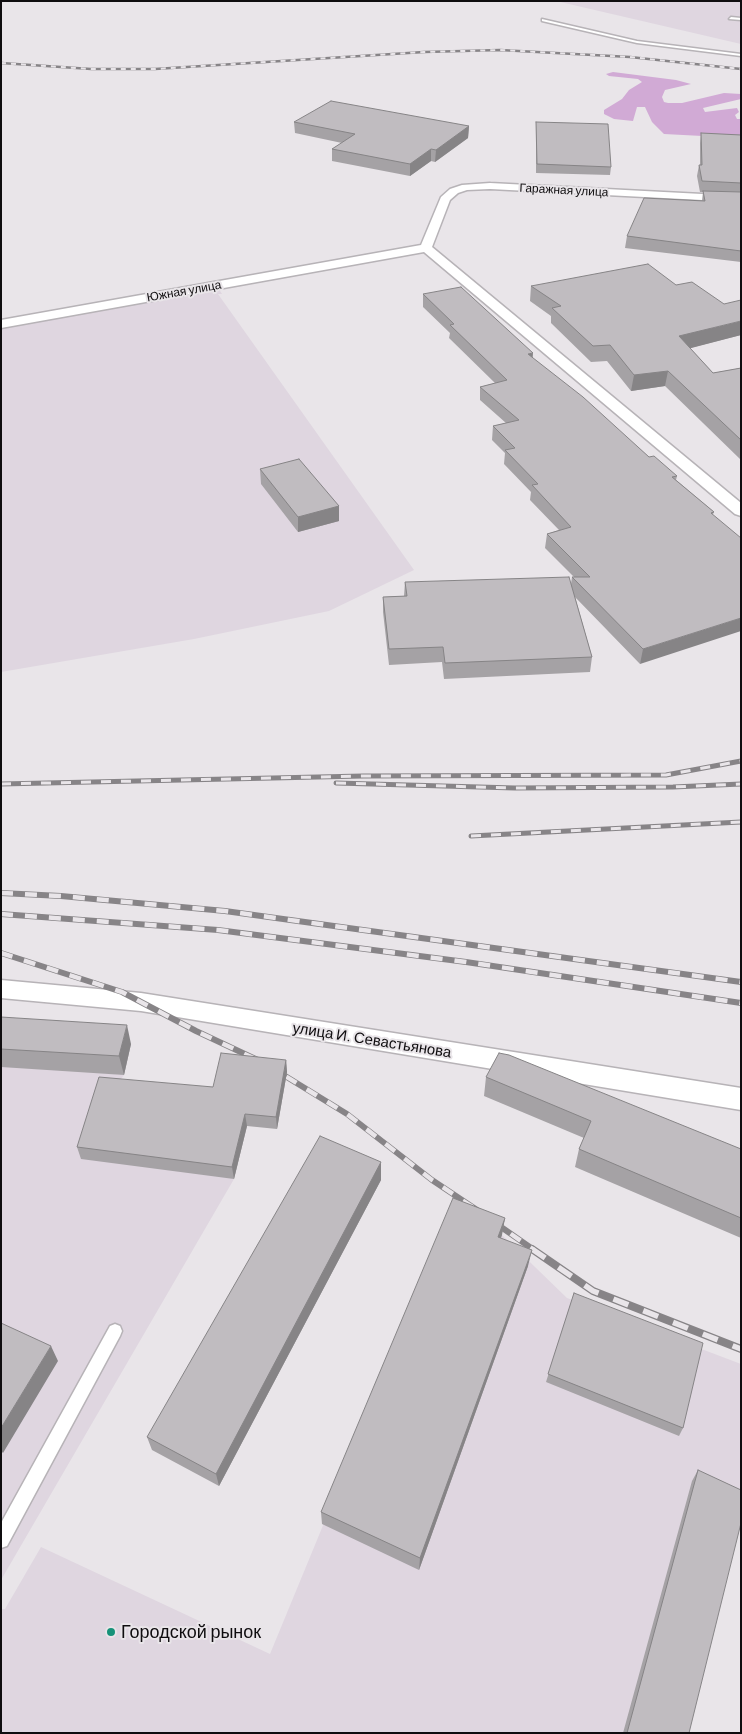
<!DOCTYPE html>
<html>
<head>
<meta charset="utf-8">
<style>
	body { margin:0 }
	#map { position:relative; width:742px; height:1734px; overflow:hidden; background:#e9e5e9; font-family:Barlow,sans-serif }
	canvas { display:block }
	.frame { position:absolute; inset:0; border:2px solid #0f0d0f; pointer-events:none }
</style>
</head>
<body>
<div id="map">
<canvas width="742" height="1734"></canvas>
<div class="frame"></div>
</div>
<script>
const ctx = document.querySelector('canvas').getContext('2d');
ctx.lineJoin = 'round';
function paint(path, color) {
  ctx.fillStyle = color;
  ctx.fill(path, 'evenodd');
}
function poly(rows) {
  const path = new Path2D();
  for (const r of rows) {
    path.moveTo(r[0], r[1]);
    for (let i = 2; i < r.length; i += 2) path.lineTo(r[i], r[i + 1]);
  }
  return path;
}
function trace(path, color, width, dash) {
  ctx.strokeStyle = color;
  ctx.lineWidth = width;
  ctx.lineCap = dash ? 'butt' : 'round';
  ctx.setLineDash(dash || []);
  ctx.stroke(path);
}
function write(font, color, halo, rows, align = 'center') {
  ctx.font = font + ' Barlow,sans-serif';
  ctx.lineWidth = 4;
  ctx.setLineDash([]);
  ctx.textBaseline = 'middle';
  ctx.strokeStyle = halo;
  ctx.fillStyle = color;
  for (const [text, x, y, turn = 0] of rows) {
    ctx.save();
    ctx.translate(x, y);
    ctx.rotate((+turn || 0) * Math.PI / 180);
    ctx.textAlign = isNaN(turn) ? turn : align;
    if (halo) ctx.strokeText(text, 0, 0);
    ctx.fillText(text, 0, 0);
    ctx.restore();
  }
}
paint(poly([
	[556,1,741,1,741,44],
	[217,286,222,294,218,294,414,570,329,611,194,639,1,672,1,321],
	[1,1063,124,1075,97,1111,234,1179,1,1580],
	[451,1215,502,1235,567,1298,741,1364,741,1503,684,1733,1,1733,1,1609,5,1609,41,1547,270,1654]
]), '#dfd6e0');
paint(poly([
	[613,72,676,80,691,84,665,90,662,97,664,102,668,103,682,103,724,93,741,94,741,99,703,108,705,112,737,108,739,112,735,115,737,119,741,119,741,138,664,134,652,122,645,107,637,107,633,121,614,119,604,114,604,110,622,99,629,90,642,82,638,79,609,76,606,74]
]), '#d1aad5');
const lane = poly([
	[731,17,741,18,741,20,729,19,731,17],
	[542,19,637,41,741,54,741,56,637,43,542,21,542,19],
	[115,1324,120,1326,122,1331,120,1336,7,1546,1,1548,1,1523,110,1326,115,1324]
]);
const street = poly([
	[490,183,741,196,741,202,490,189,467,190,458,193,450,200,432,247,741,503,741,516,735,514,424,252,1,328,1,320,421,245,441,197,450,189,462,185,490,183],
	[1,980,141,993,741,1088,741,1110,141,1011,1,998,1,980]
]);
trace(lane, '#b7b3b7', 3);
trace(street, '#b7b3b7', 3);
paint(lane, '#fff');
paint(street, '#fff');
const railFar3 = poly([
	[1,63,91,69,155,69,424,52,500,50,630,57,741,69]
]);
const railFar2 = poly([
	[336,783,515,788,673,787,741,784],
	[1,784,363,776,666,775,741,761],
	[471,836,741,822]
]);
const railFar1 = poly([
	[1,893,61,896,225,911,741,982],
	[1,914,218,930,466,962,741,1003],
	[1,953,122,992,196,1031,264,1063,347,1114,432,1180,477,1210],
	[491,1220,534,1250]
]);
const rail = poly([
	[532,1249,593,1291,741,1349]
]);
trace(railFar3, '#878487', 2.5);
trace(railFar2, '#878487', 5);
trace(railFar1, '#878487', 6);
trace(rail, '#878487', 8);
trace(railFar3, '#e9e5e9', 2, [5]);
trace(railFar2, '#e9e5e9', 3, [10]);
trace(railFar1, '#e9e5e9', 4.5, [12]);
trace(rail, '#e9e5e9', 5.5, [16]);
paint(poly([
	[294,122,469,126,468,138,435,162,431,161,410,176,332,161,332,149,342,143,295,133],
	[536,122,611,167,610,175,536,173],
	[701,133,741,135,741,262,625,248,627,236,702,201,703,192,700,192,697,176,699,165,700,165,700,143],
	[531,286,741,335,690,348,713,373,741,368,741,460,665,386,631,391,607,361,591,362,551,323,551,316,530,301],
	[423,294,532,358,649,457,677,476,676,480,714,512,640,664,575,597,592,657,590,672,444,679,442,662,389,665,383,612,383,597,404,596,405,582,571,584,572,577,574,577,545,548,547,534,559,530,530,500,531,492,504,464,505,453,492,440,493,426,506,423,480,400,480,387,495,383,449,338,450,333,423,307],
	[260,469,339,506,339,521,298,532,261,484],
	[1,1017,131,1044,124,1075,1,1067],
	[286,1060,287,1072,277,1129,247,1126,234,1179,81,1159,77,1147,213,1087],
	[486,1077,741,1149,741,1238,575,1167,579,1149,584,1138,484,1096],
	[381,1162,381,1180,219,1486,152,1450,147,1437],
	[505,1218,501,1238,528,1266,419,1570,322,1524,321,1512],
	[574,1293,683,1428,679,1436,546,1382],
	[698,1470,689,1733,623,1733,692,1481]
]), '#a5a2a5');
paint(poly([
	[469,126,468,138,435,162,436,150],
	[431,149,431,161,410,176,410,164],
	[741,321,741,335,676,352,679,336],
	[533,353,532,366,528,354],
	[668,371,665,386,631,391,634,375],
	[339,506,339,521,298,532,298,517],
	[741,618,741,631,640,664,643,649],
	[127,1025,131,1044,124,1075,119,1056],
	[286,1060,287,1072,277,1129,276,1117],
	[245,1114,247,1126,234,1179,232,1167],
	[381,1162,381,1180,219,1486,216,1474],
	[505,1218,502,1235,495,1253,498,1237],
	[532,1250,528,1266,419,1570,420,1558],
	[51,1346,58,1361,3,1453,1,1451,1,1428]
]), '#868486');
const building = poly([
	[331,101,469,126,436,150,431,149,410,164,332,149,355,134,294,122,331,101],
	[536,122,608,124,611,167,537,164,536,122],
	[701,133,741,135,741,183,702,181,699,165,702,165,701,133],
	[703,191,741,192,741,251,627,236,644,198,705,201,703,191],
	[648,264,676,285,692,282,724,304,741,300,741,321,679,336,713,373,741,368,741,440,668,371,634,375,610,345,593,346,552,308,561,306,531,286,648,264],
	[461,287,533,353,528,354,583,397,649,457,654,456,677,476,672,477,714,512,711,513,741,538,741,618,643,649,572,577,590,577,547,534,571,527,532,485,538,484,505,450,515,448,493,426,519,420,480,387,507,380,450,325,454,324,423,294,461,287],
	[299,459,339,506,298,517,260,469,299,459],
	[569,577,592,657,445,663,443,647,389,649,383,597,407,596,405,582,569,577],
	[1,1017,127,1025,119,1056,1,1049,1,1017],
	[221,1053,286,1060,276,1117,245,1114,232,1167,77,1147,99,1077,213,1087,221,1053],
	[499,1053,509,1055,741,1149,741,1218,579,1149,591,1121,486,1077,499,1053],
	[320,1136,381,1162,216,1474,147,1437,320,1136],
	[453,1198,505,1218,498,1237,532,1250,420,1558,321,1512,453,1198],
	[574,1293,703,1343,683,1428,548,1374,574,1293],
	[1,1323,51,1346,1,1428,1,1323],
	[698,1470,741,1490,741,1523,689,1733,627,1733,698,1470]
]);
paint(building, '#c0bcc0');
trace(building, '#868486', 1);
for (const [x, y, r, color] of [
	[111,1632,5,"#169279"]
]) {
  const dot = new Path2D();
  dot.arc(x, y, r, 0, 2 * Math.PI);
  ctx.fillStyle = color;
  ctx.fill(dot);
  trace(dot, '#e9e5e9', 2);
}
write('12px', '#0f0d0f', '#e9e5e9', [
	["Гаражная улица",564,190,3],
	["Южная улица",184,291,-10]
]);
write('15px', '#0f0d0f', '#e9e5e9', [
	["улица И. Севастьянова",372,1040,9]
]);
write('18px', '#0f0d0f', '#e9e5e9', [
	["Городской рынок",121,1632]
], 'left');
</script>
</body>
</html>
